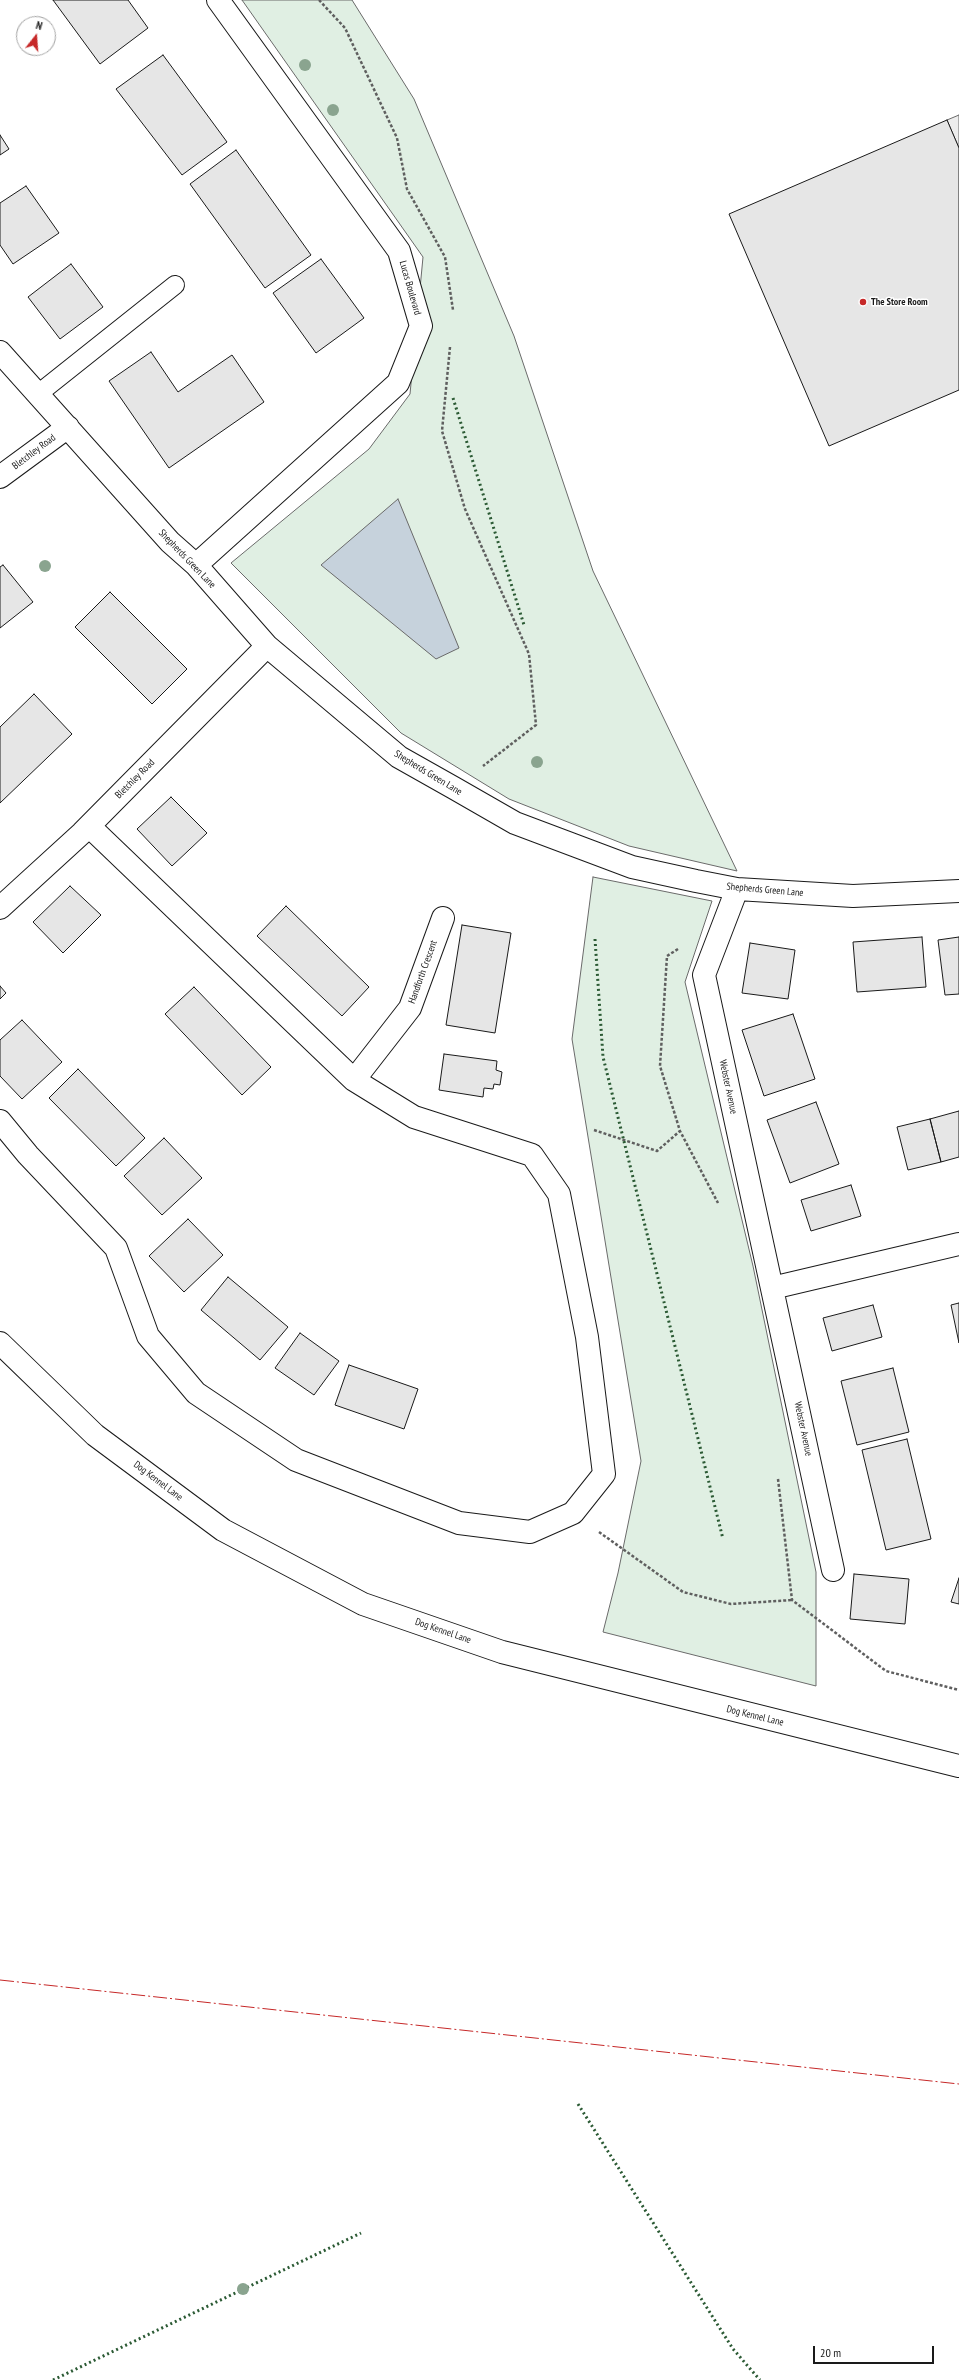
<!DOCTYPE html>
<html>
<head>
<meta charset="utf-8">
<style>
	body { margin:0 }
	#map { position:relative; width:959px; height:2380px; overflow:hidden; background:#fff; font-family:"PT Sans Narrow",sans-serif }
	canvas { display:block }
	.north { position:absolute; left:16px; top:16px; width:40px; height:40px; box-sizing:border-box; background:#fff; border:1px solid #a3a3a3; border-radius:50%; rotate:17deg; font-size:11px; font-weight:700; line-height:16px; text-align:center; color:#1a1a1a }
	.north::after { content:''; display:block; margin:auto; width:14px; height:18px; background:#c62828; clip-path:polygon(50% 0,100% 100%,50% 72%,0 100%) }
	.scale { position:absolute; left:813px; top:2346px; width:121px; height:18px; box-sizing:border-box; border:2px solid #1a1a1a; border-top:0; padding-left:5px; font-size:12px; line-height:14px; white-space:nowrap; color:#1a1a1a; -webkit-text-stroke:3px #fff; paint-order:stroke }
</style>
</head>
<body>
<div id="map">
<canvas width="959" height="2380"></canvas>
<div class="north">N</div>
<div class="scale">20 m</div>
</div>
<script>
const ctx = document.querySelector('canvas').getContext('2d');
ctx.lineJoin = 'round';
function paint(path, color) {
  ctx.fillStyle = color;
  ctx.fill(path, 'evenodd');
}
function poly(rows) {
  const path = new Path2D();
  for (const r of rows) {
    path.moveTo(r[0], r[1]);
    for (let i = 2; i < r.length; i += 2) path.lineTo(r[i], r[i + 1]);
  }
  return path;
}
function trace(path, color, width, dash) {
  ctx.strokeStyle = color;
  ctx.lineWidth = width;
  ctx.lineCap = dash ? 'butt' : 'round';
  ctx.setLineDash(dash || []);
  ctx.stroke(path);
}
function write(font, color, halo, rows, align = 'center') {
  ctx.font = font + ' "PT Sans Narrow",sans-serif';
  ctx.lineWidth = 3;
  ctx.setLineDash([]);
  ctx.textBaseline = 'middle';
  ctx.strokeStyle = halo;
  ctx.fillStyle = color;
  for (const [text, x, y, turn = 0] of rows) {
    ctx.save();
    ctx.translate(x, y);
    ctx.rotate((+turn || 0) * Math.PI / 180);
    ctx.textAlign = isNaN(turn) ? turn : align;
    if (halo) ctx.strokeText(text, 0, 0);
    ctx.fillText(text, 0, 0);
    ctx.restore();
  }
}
const green = poly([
	[242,0,352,0,414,99,514,336,593,571,737,871,629,846,509,799,401,733,231,563,369,449,410,394,423,257,242,0],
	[593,877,712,901,685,982,753,1266,816,1572,816,1686,603,1632,618,1573,641,1461,572,1039,593,877]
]);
paint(green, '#e0efe3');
trace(green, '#6a6a6a', 1);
const parking = poly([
	[959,115,959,148,947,120,959,115]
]);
paint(parking, '#ededed');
trace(parking, '#6a6a6a', 1);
const water = poly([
	[398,499,459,648,436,659,321,565,398,499]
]);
paint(water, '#c6d2dc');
trace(water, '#6a6a6a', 1);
const building = poly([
	[53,0,128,0,148,28,100,64,53,0],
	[163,55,227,142,182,175,116,89,163,55],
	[947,120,959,148,959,390,829,446,729,214,947,120],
	[0,135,9,149,0,155,0,135],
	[236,150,311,255,265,288,190,184,236,150],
	[26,186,59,233,13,264,0,245,0,203,26,186],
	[321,259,364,318,316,353,273,293,321,259],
	[71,264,103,307,60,339,28,297,71,264],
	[151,352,178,392,232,355,264,402,169,468,109,381,151,352],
	[3,565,33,602,0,628,0,567,3,565],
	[110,592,187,669,152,704,75,627,110,592],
	[34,694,72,734,0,803,0,727,34,694],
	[171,797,207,833,172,866,137,829,171,797],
	[70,886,101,915,63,953,33,922,70,886],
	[286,906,369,987,342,1016,257,936,286,906],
	[462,925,511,933,495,1033,446,1025,462,925],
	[922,937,926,987,857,992,853,942,922,937],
	[959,937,959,994,945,995,938,940,959,937],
	[750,943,795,950,788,999,742,993,750,943],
	[0,986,6,993,0,999,0,986],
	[194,987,271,1067,242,1095,165,1014,194,987],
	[793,1014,815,1079,764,1096,742,1030,793,1014],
	[22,1020,62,1062,22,1099,0,1076,0,1040,22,1020],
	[444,1054,497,1061,496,1070,502,1072,500,1085,494,1084,493,1089,484,1088,483,1097,439,1090,444,1054],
	[78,1069,145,1138,116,1166,49,1098,78,1069],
	[816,1102,839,1164,790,1183,767,1120,816,1102],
	[959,1111,959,1157,941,1162,930,1119,959,1111],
	[930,1119,941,1162,908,1170,897,1127,930,1119],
	[164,1138,202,1178,162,1215,124,1176,164,1138],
	[851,1185,861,1216,811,1231,801,1200,851,1185],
	[188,1219,223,1255,184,1292,149,1256,188,1219],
	[228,1277,288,1327,260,1360,201,1310,228,1277],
	[959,1303,959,1343,951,1305,959,1303],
	[873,1305,882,1337,832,1351,823,1318,873,1305],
	[300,1333,339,1361,314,1395,275,1368,300,1333],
	[349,1365,418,1389,404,1429,335,1405,349,1365],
	[893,1368,909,1432,857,1445,841,1381,893,1368],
	[907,1439,931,1539,886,1550,862,1450,907,1439],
	[854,1574,909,1579,905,1624,850,1619,854,1574],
	[959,1578,959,1604,951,1602,959,1578]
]);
paint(building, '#e6e6e6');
trace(building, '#1a1a1a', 1);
const service = poly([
	[38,394,175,285]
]);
const minor = poly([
	[0,352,170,542,196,565,267,646,399,757,454,788,515,823,632,867,696,881,737,889,853,896,959,891],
	[0,477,68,427],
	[196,565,398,383,421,326,399,251,218,0],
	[737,889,704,975,833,1570],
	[0,908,82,833,267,646],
	[354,1080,410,1008,443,918],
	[0,1121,28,1155,116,1248,148,1336,196,1393,296,1460,459,1523,530,1532,573,1513,604,1474,587,1337,559,1194,532,1155,414,1117,354,1080,89,826],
	[772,1288,959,1244]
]);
const tertiary = poly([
	[0,1343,95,1435,223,1530,363,1604,502,1652,959,1766]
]);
trace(service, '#1a1a1a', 20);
trace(minor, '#1a1a1a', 24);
trace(tertiary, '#1a1a1a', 24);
trace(poly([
	[319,0,345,28,397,138,407,189,445,257,453,310],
	[450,347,442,431,465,509,529,654,536,725,483,766],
	[678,949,667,956,660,1066,680,1131,718,1203],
	[594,1130,657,1151,680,1131],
	[778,1479,792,1600,886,1671,959,1690],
	[599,1532,683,1592,731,1604,792,1600]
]), '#5f5f5f', 2.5, [3, 2]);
trace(service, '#fff', 18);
trace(minor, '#fff', 22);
trace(tertiary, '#fff', 22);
trace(poly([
	[453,398,524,625],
	[595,939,603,1057,723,1539],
	[578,2104,733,2349,760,2380],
	[53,2380,361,2233]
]), '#2b5a34', 3, [2, 3]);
trace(poly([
	[0,1980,959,2084]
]), '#c62828', 1, [14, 3, 2, 3]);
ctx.fillStyle = '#8aa48f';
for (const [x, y] of [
	[305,65],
	[333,110],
	[45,566],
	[537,762],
	[243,2289]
]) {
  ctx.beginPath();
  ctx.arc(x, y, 6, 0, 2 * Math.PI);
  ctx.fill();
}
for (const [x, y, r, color] of [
	[863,302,4,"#c62828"]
]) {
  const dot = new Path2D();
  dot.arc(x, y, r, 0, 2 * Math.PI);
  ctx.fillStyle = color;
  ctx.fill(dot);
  trace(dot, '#fff', 1.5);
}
write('10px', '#1a1a1a', '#fff', [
	["Lucas Boulevard",410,288,74],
	["Bletchley Road",34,452,-37],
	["Shepherds Green Lane",187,559,46],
	["Shepherds Green Lane",428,773,31],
	["Bletchley Road",135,779,-45],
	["Shepherds Green Lane",765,890,5],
	["Handforth Crescent",423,972,-70],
	["Webster Avenue",728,1087,78],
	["Webster Avenue",803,1429,78],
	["Dog Kennel Lane",158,1481,37],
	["Dog Kennel Lane",443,1631,19],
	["Dog Kennel Lane",755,1716,14]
]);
write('bold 10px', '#1a1a1a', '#fff', [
	["The Store Room",871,302]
], 'left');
</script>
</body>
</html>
